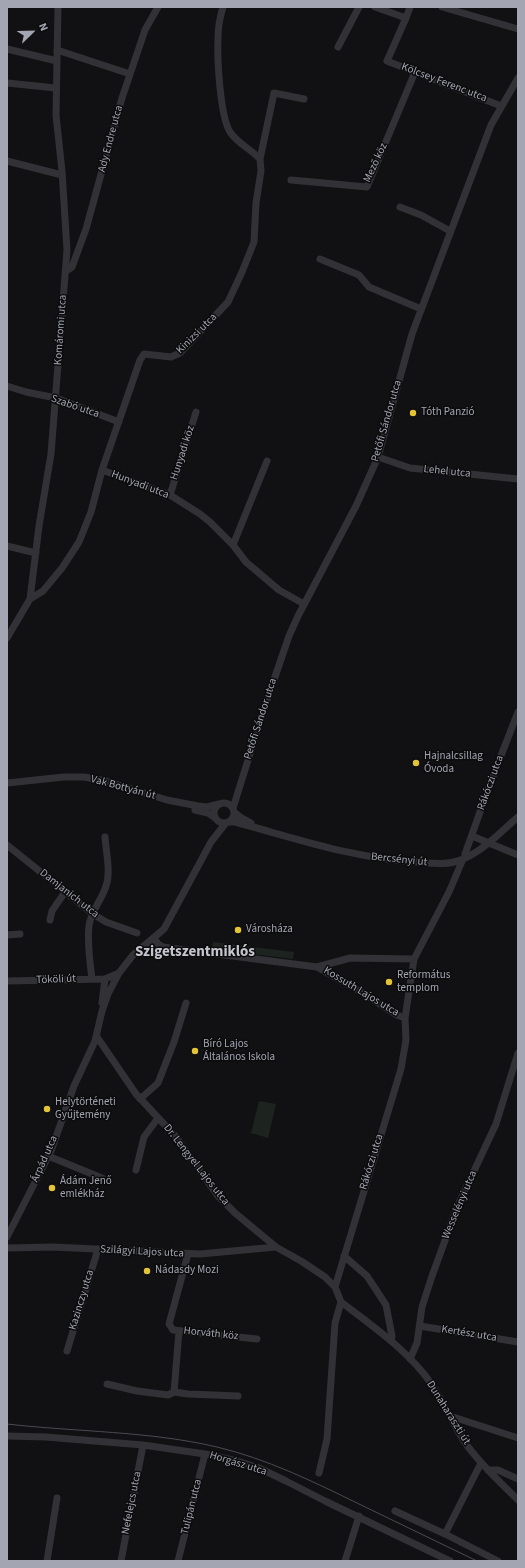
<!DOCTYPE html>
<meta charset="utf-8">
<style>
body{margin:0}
#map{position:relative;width:525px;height:1568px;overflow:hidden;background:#111012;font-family:"Source Sans 3",sans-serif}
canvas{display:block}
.frame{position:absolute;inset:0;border:8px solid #a3a5b2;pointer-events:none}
.north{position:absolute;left:12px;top:12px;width:40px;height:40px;-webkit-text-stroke:3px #0c0c0d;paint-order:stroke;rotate:67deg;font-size:11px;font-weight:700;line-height:16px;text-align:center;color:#a3a5b2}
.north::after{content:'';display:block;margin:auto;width:14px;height:18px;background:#a3a5b2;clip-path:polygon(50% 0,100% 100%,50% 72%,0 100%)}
</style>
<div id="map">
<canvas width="525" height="1568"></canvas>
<div class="frame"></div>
<div class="north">N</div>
</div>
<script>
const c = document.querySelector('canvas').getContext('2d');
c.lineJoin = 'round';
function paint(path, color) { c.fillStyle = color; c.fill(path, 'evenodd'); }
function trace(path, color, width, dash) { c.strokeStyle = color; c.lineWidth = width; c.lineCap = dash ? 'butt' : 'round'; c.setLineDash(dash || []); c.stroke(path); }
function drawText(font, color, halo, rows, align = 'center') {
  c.font = font + ' "Source Sans 3",sans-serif'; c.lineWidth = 3; c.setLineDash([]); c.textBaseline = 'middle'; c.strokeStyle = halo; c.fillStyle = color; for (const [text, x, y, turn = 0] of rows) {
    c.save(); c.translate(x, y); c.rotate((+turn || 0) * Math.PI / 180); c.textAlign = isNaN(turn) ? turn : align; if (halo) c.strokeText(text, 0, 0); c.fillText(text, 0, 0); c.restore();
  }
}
paint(new Path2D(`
 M213 942 294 952 293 959 212 949Z
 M259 1101 276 1104 268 1138 251 1133Z`), '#1d241f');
trace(new Path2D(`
 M375 7 406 18
 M410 7 406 18 387 61 501 106
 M442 7 518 29
 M338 47 359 7
 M7 49 57 61
 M57 50 130 74
 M7 83 56 88
 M260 159 274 93 304 99
 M7 161 62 175
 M291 180 367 187 415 72
 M400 207 421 215 450 231
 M320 259 359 275 369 287 421 309
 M66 271 72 267 86 229 122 98 145 30 158 7
 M7 386 26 392 56 398 119 422
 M378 457 410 468 518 479
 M102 470 170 495 200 514 210 522 233 545 246 562 279 590 304 604
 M170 495 196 412
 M233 545 267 461
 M7 546 36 553
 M30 599 39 526 51 454 67 250 62 171 56 115 58 7
 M7 638 30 599 43 591 62 568 79 542 91 512 102 470 140 360 144 354 171 357 180 353 228 302 242 272 254 242 256 203 261 171 260 159C251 149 238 144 230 132 220 116 217 58 218 38 218 27 220 17 223 7
 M7 783 64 777H84L106 781 167 800 198 806 207 807 219 804
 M214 813a10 10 0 1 1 20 0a10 10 0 1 1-20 0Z
 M233 808 265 706 289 636 298 616 356 506 378 457 412 334 491 125 518 78
 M195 810 208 813 215 818
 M234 812 240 817 251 823
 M230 822H235C295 838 355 859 418 862 429 863 443 865 454 862 479 856 499 833 518 817
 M472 836 518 855
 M7 845 93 914 106 922 137 933
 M465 854 490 784 518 712
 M50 920 52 911 65 892
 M7 935 20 934
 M154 938 158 944 163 947 317 967 350 958 414 959
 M317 967 361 992 397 1015 405 1018
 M92 979C90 962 87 943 89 926 90 912 102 900 106 886 111 872 106 852 105 837
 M7 981 105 979 119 973
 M102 1003 105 979
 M97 1037 136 1094 176 1137 218 1196 235 1213 276 1247 301 1261 325 1277 335 1287
 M140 1099 158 1083 174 1042 186 1003
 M48 1156 102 1178
 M136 1170 144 1137 158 1118
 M7 1237 51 1151 74 1086 95 1041 102 1011 108 994 119 973 133 955 164 929 211 842 225 824
 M7 1248 53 1247 200 1254 276 1247
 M188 1254 169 1324 173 1330 257 1339
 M344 1256 367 1276 386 1305 392 1336 391 1341
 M341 1302C370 1324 400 1345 424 1374 441 1395 451 1422 466 1444 481 1465 500 1482 518 1500
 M420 1326 518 1342
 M67 1351 98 1249
 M410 1359 417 1343 422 1307 432 1276 458 1205 496 1124 518 1053
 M107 1384 137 1391 168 1395 174 1392 188 1394 238 1396
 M174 1392 179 1331
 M450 1416 518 1438
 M7 1436 46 1437 143 1445 205 1454 237 1461 259 1468 286 1481 325 1501 450 1561
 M488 1470H498L518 1479
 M319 1473 327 1439 335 1323 341 1302 335 1287 401 1069 406 1040 405 1018 414 959 449 892 463 859
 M395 1511 445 1534 498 1561
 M445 1534 481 1463
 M47 1561 57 1498
 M121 1561 143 1445
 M178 1561 205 1454
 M345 1561 359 1516`), '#323236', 7);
trace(new Path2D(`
 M7 1424C77 1432 149 1431 217 1447 267 1459 312 1481 357 1503 397 1522 437 1542 477 1561`), '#4b4b51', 1);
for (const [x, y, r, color] of [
 [413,413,4,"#e3c437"],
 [416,763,4,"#e3c437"],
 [238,930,4,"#e3c437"],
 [389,982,4,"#e3c437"],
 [195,1051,4,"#e3c437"],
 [47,1109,4,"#e3c437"],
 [52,1188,4,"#e3c437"],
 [147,1271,4,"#e3c437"]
]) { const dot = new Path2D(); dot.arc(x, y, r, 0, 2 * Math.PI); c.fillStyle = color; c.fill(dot); trace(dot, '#0c0c0d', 1.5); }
drawText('11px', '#a3a5b2', '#0c0c0d', [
 ["Kölcsey Ferenc utca",444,83,21],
 ["Ady Endre utca",111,139,-75],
 ["Mező köz",376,163,-65],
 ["Komáromi utca",61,330,-86],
 ["Kinizsi utca",197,334,-45],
 ["Szabó utca",75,407,19],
 ["Petőfi Sándor utca",387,421,-74],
 ["Hunyadi köz",183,453,-72],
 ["Lehel utca",447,472,6],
 ["Hunyadi utca",140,485,21],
 ["Petőfi Sándor utca",261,719,-72],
 ["Rákóczi utca",491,783,-70],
 ["Vak Bottyán út",123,788,15],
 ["Bercsényi út",399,860,6],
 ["Damjanich utca",69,894,38],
 ["Tököli út",56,980,-2],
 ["Kossuth Lajos utca",361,992,31],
 ["Árpád utca",45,1159,-66],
 ["Rákóczi utca",372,1162,-73],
 ["Dr. Lengyel Lajos utca",196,1165,52],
 ["Wesselényi utca",460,1205,-67],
 ["Szilágyi Lajos utca",142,1252,3],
 ["Kazinczy utca",82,1300,-73],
 ["Horváth köz",211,1334,6],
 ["Kertész utca",469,1334,9],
 ["Dunaharaszti út",448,1413,58],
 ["Horgász utca",238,1464,17],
 ["Nefelejcs utca",132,1503,-79],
 ["Tulipán utca",192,1507,-76]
]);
drawText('11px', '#a3a5b2', '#0c0c0d', [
 ["Tóth Panzió",421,413],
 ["Hajnalcsillag",424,757],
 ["Óvoda",424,770],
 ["Városháza",246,930],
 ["Református",397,976],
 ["templom",397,989],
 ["Bíró Lajos",203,1045],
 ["Általános Iskola",203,1058],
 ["Helytörténeti",55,1103],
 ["Gyűjtemény",55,1116],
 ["Ádám Jenő",60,1182],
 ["emlékház",60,1195],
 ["Nádasdy Mozi",155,1271]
], 'left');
drawText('bold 15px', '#c3c4ce', '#0c0c0d', [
 ["Szigetszentmiklós",195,953]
]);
</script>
